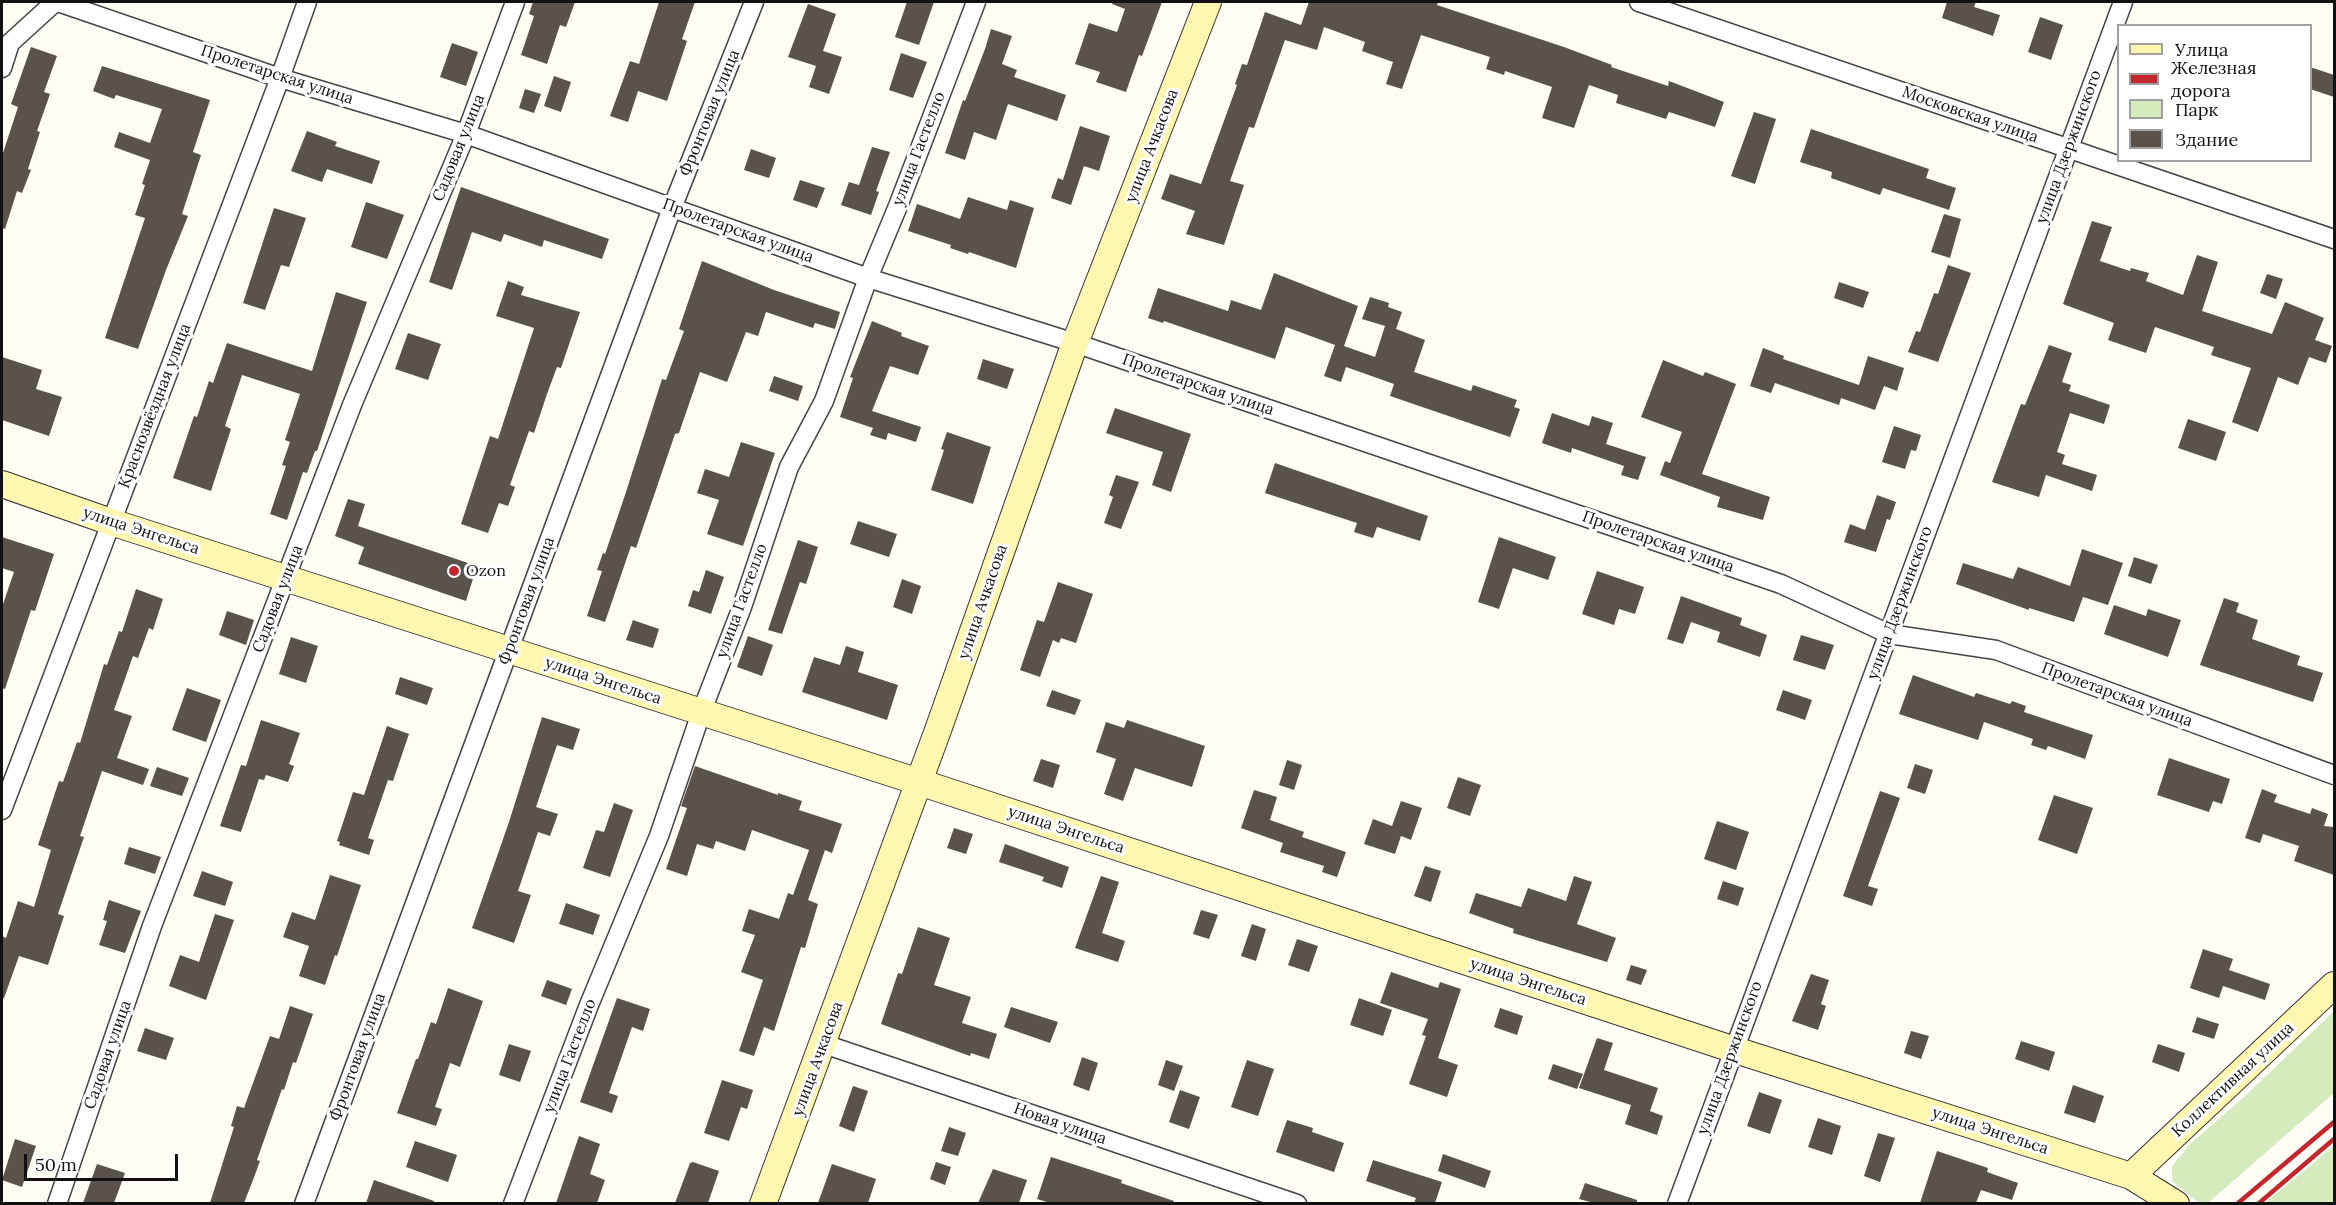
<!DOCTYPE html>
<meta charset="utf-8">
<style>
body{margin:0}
#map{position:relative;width:2336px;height:1205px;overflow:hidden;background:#fffdf5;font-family:Lora,serif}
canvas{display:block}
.frame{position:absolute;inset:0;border:3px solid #111;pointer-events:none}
.legend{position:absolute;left:2117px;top:24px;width:195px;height:138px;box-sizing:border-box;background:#fff;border:2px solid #a0a0a0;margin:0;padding:8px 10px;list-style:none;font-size:18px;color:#111}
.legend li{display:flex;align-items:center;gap:12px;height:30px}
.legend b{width:30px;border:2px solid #a0a0a0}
.scale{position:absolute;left:24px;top:1154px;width:154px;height:27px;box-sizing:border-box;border:3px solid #111;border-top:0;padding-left:8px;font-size:18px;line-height:21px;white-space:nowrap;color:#111;-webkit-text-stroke:4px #fff;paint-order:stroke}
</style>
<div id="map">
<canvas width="2336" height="1205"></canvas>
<div class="frame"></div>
<ul class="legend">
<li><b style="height:8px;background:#fff6b0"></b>Улица</li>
<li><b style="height:8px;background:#c4262e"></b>Железная дорога</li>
<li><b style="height:16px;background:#d5ebbd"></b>Парк</li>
<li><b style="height:16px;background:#5a524d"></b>Здание</li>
</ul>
<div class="scale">50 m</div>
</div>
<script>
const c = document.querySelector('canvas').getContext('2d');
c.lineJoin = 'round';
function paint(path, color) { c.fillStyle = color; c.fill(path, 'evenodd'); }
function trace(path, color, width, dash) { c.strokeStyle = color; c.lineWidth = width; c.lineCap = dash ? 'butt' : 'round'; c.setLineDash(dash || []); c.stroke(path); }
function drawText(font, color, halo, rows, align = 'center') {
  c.font = font + ' Lora,serif'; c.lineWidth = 6; c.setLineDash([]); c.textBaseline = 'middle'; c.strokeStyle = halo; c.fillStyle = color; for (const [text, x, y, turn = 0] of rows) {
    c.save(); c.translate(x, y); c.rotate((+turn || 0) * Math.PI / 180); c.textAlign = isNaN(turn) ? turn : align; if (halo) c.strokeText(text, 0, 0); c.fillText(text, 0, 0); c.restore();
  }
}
paint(new Path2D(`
 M2334 1011V1093L2208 1203H2199L2172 1181V1166L2190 1144 2243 1098Z
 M2334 1146V1203H2265Z`), '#d5ebbd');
paint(new Path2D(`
 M533 2H575L566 27 560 25 547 64 521 55 534 16 529 14Z
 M659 2H695L682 39 687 41 667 101 638 91 628 122 610 116 630 61 639 64Z
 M907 2H934L919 45 895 37Z
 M1113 2H1162L1142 56 1139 55 1126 92 1096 82 1100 72 1075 64 1089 23 1117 32 1125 9 1112 4Z
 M1309 2H1438L1437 5 1564 47 1612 65 1611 67 1668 86 1669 81 1724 102 1715 127 1669 112 1666 119 1616 103 1618 95 1589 85 1574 128 1542 118 1552 87 1505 71 1504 75 1486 69 1490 57 1421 35 1402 89 1386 84 1393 62 1362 51 1365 42 1324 27 1317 50 1285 40 1254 128 1249 127 1230 181 1244 185 1224 245 1186 234 1195 211 1161 199 1170 174 1201 184 1237 85 1235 84 1242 64 1247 65 1265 12 1301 25Z
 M1947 2H1976L1974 7 2000 15 1993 36 1942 18Z
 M808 4 836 14 823 51 842 57 829 94 809 87 816 66 788 57Z
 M2040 17 2063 25 2051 60 2028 52Z
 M991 29 1012 36 1002 64 1017 70 1014 77 1066 95 1057 121 1008 104 996 140 974 132 965 160 945 153 963 100 965 101 985 49Z
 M452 43 478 52 466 86 440 77Z
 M31 47 57 56 44 92 50 94 37 131 40 132 28 169 31 170 22 193 17 191 5 229 2 228V156L18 107 11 104Z
 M901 53 927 62 913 98 889 90Z
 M102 66 210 100 193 152 201 155 182 214 188 216 166 270 138 349 105 338 145 218 135 215 145 185 142 184 150 160 114 147 119 132 150 143 162 109 116 95 114 99 93 91Z
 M2310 67 2334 75V97L2310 89Z
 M554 76 571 82 561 112 544 106Z
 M525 89 541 94 534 113 519 108Z
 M1754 112 1776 119 1755 184 1731 176Z
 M1080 126 1110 136 1099 171 1084 166 1071 205 1051 198 1058 178 1063 180Z
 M1811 129 1929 169 1926 178 1956 188 1949 210 1883 188 1880 195 1831 178 1832 172 1800 162Z
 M307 131 337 142 335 146 380 161 372 184 327 169 322 182 291 171Z
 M872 147 890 152 876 191 879 192 871 215 841 205 849 182 859 185Z
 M751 149 776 158 769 178 744 170Z
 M800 180 825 188 817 208 793 200Z
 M461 187 609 239 602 259 544 240 542 247 504 234 501 242 472 232 452 290 429 282Z
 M968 197 1007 210 1010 200 1034 208 1016 268 969 252 968 254 950 248 951 245 908 231 917 204 960 219Z
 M366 202 404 215 387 259 351 247Z
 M274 208 306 218 289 267 281 265 265 310 243 303Z
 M1944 214 1961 219 1950 258 1931 252Z
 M2092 221 2112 227 2100 261 2130 271 2131 268 2149 273 2146 281 2183 295 2197 255 2218 262 2202 311 2272 334 2285 302 2324 318 2315 340 2332 346 2326 363 2309 357 2298 385 2278 377 2258 432 2232 422 2251 368 2211 355 2214 347 2155 327 2146 353 2108 340 2114 323 2063 304Z
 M702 261 774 290 840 312 835 329 815 323 813 328 766 312 758 336 746 332 727 382 700 372 679 433 675 434 636 548 631 546 605 622 587 616 602 571 597 570 603 553 605 554 625 495 662 379 666 380 684 331 679 329Z
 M1948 265 1971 273 1938 362 1908 352 1916 331 1920 332 1934 293 1938 294Z
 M1274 273 1358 306 1344 346 1375 357 1385 326 1362 319 1370 297 1389 303 1388 307 1402 312 1396 329 1425 340 1414 372 1471 391 1473 385 1517 400 1514 407 1520 409 1510 437 1390 396 1394 384 1346 367 1341 382 1324 376 1335 345 1286 327 1275 359 1164 321 1163 323 1148 318 1158 288 1228 311 1231 300 1261 310Z
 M2267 274 2283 279 2276 299 2260 293Z
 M508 281 524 287 521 295 580 312 561 368 557 367 547 394 534 433 529 431 510 485 515 487 508 506 499 503 488 533 461 524 490 436 498 439 534 328 496 316Z
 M1839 282 1869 292 1863 308 1834 298Z
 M336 292 367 302 317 451H315L307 473 303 472 287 520 270 514 286 466 282 465 290 442 285 440 300 394 242 375 225 426 231 429 211 491 173 478 194 416 197 417 209 381 213 383 227 343 312 371Z
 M872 321 902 333 901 336 929 346 918 375 890 366 872 411 921 427 916 442 888 433 886 440 870 435 873 428 840 417 853 378 850 377Z
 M408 333 441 344 428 380 395 369Z
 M2049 345 2072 353 2062 382 2071 385 2069 391 2110 405 2104 424 2070 413 2057 452 2065 455 2062 464 2097 475 2092 491 2046 475 2039 497 1992 482 2021 404 2025 405Z
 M1763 348 1784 356 1783 359 1859 385 1868 356 1904 368 1897 391 1884 386 1875 410 1841 398 1839 405 1775 383 1771 393 1750 386Z
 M2 357 42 370 36 389 62 397 49 436 2 420Z
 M983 359 1014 369 1007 389 977 379Z
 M1663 360 1703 376 1705 372 1736 384 1702 474 1770 497 1763 520 1717 507 1720 497 1660 475 1665 461 1670 463 1682 432 1641 417Z
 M774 376 803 386 798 401 769 391Z
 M1115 408 1191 434 1171 492 1152 485 1163 452 1106 433Z
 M1552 413 1589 426 1592 416 1613 423 1606 444 1646 457 1638 480 1621 475 1624 466 1572 448 1571 453 1542 443Z
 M2188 419 2226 432 2216 461 2178 448Z
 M1894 426 1921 435 1916 451 1911 450 1905 469 1882 462Z
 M947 432 991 447 973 504 931 490 944 450 941 449Z
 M741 442 775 453 743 546 707 534 719 500 697 493 705 469 729 477Z
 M1275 463 1428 516 1420 541 1377 527 1373 538 1354 532 1357 523 1265 493Z
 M1116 475 1139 482 1121 529 1104 523 1113 497 1109 495Z
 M1877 495 1896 502 1890 520 1887 519 1876 552 1844 542 1850 524 1865 530Z
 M348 499 365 504 358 526 477 566 466 601 358 564 364 547 335 536Z
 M858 521 897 534 889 557 850 544Z
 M2 537 54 554 35 611 31 610 5 689 2 688V607L14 572 2 568Z
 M1499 537 1556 557 1548 580 1513 568 1499 609 1478 602Z
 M798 540 818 547 806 584 800 582 782 634 768 630Z
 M2082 549 2123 563 2108 605 2083 597 2074 622 2029 608V610L1956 584 1963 563 2013 579 2018 567 2070 586Z
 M2134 557 2158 565 2151 584 2128 576Z
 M706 570 724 577 711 614 688 606 693 590 699 592Z
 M1597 571 1644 587 1635 614 1619 609 1614 625 1582 614Z
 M902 579 921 586 912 614 893 607Z
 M1058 582 1093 594 1076 643 1061 638 1059 643 1053 640 1040 677 1020 670 1037 620 1044 622Z
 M136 589 163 599 153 630 149 628 138 658 133 656 114 710 132 716 117 758 149 769 143 785 102 771 80 836 84 837 58 914 64 916 48 965 19 956 4 998H2V936L6 938 18 901 34 907 51 850 38 845 59 781 63 782 77 742 80 743 104 664 107 665 119 631 122 632Z
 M1681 596 1742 618 1740 625 1767 635 1760 657 1717 642 1720 632 1691 622 1683 644 1667 639Z
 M2224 598 2239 603 2236 612 2258 620 2252 639 2300 656 2297 665 2323 673 2313 702 2200 665Z
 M2114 605 2146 616 2148 609 2181 620 2168 657 2104 634Z
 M227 611 254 620 246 645 219 635Z
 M633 620 659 629 653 648 626 640Z
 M1801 635 1834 645 1825 670 1793 660Z
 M748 636 773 645 762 676 737 667Z
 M291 637 318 646 306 683 279 674Z
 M846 646 864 652 858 672 898 685 887 720 802 692 814 657 840 665Z
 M1913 675 1974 697 1976 693 2010 704 2012 701 2026 706 2024 712 2093 735 2085 759 2048 746 2046 750 2031 745 2033 739 1984 722 1978 740 1899 714Z
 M400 677 433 688 427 705 395 694Z
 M187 688 221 700 206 742 172 730Z
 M1052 690 1081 700 1075 715 1046 706Z
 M1783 690 1812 700 1805 720 1776 710Z
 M542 717 580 729 573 750 557 745 536 807 558 814 550 836 538 832 518 891 531 895 514 943 472 928 509 822Z
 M261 720 300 733 289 764 294 766 288 782 266 775 264 780 259 779 241 832 220 826 241 765 246 766Z
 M1127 720 1205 746 1192 787 1135 768 1123 801 1104 794 1116 759 1096 752 1106 722 1124 728Z
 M387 726 409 734 393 781 388 780 368 838 374 840 369 855 339 845 340 842 337 841 353 792 364 795Z
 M2169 758 2230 779 2222 804 2213 801 2209 812 2157 795Z
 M1041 759 1060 765 1053 788 1033 781Z
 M1287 760 1302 765 1294 790 1279 785Z
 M1915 764 1933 770 1925 794 1907 788Z
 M695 766 778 795V793L802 801 799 810 842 824 832 853 825 850 808 900 818 904 805 948 801 947 774 1031 764 1027 754 1056 739 1051 763 980 741 972 755 935 742 931 749 909 779 919 788 893 793 895 809 850 752 830 745 851 716 841 713 849 697 844 687 876 666 869 687 808 681 806Z
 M157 767 189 778 182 796 150 786Z
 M1458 777 1481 785 1470 816 1447 808Z
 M2262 789 2277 795 2274 802 2310 814 2312 808 2328 814 2324 826 2334 827V875L2294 861 2299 846 2263 834 2260 843 2245 838Z
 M1254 790 1277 797 1270 820 1304 832 1302 837 1346 852 1337 877 1322 872 1324 866 1280 852 1283 843 1241 828Z
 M1880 791 1900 798 1868 886 1878 889 1872 906 1843 896Z
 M2054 795 2093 808 2077 854 2038 840Z
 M1401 801 1422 808 1411 840 1401 836 1395 854 1364 844 1373 819 1392 826Z
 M614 803 633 810 610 877 583 868 596 830 604 832Z
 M1717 821 1749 832 1736 870 1704 859Z
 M954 828 973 834 966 854 947 848Z
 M1005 844 1069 867 1062 888 1042 881 1044 877 999 862Z
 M129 847 161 857 155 874 124 864Z
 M1425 866 1441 871 1431 902 1414 896Z
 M202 871 233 882 225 906 193 896Z
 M330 875 361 885 337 956 335 955 325 985 299 976 309 946 283 937 292 912 315 920Z
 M1101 876 1119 882 1102 933 1125 941 1118 962 1075 948Z
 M1574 876 1592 882 1577 924 1616 938 1607 962 1513 933 1514 929 1469 913 1476 893 1521 907 1528 888 1566 901Z
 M1723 881 1744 888 1738 906 1717 899Z
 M109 900 141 911 125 953 99 945 107 921 103 920Z
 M566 903 600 915 593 935 559 924Z
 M1201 910 1218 915 1209 939 1193 934Z
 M215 914 234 920 206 1000 169 986 180 955 199 962Z
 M1252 924 1266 929 1256 961 1241 956Z
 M918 927 950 938 934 985 971 997 962 1023 997 1034 989 1059 971 1053 970 1056 881 1024 898 973 902 974Z
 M1297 939 1318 946 1309 972 1288 965Z
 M2203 949 2233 959 2229 970 2270 984 2265 1000 2223 986 2219 998 2190 988Z
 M1631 965 1647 970 1641 985 1626 980Z
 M1391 972 1438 988 1440 982 1461 989 1438 1058 1458 1065 1447 1097 1409 1084 1426 1036 1422 1035 1428 1019 1380 1003Z
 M1811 974 1829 980 1821 1004 1826 1006 1818 1030 1792 1021Z
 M547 980 572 989 566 1005 541 996Z
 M448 988 483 1001 460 1067 450 1063 435 1107 442 1109 436 1126 397 1113 416 1059H418L431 1022 436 1024Z
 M617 998 650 1009 643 1031 632 1027 609 1093 618 1096 612 1113 580 1102Z
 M1359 998 1392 1010 1383 1036 1350 1025Z
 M290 1006 313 1014 296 1063 293 1062 284 1090 282 1089 257 1160 260 1161 253 1180 244 1203H210L234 1127 231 1126 237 1106 244 1108 270 1036 279 1039Z
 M1011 1007 1058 1022 1050 1043 1004 1027Z
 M1500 1008 1523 1016 1517 1035 1494 1027Z
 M2197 1017 2219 1024 2214 1039 2192 1032Z
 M145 1028 174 1038 166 1060 137 1051Z
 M1911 1031 1929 1036 1921 1059 1904 1053Z
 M1597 1038 1613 1043 1604 1070 1658 1088 1650 1111 1663 1116 1657 1135 1625 1124 1631 1105 1579 1088Z
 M2021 1041 2055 1052 2049 1071 2015 1059Z
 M509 1044 531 1051 520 1082 499 1075Z
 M2158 1044 2185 1053 2179 1072 2152 1062Z
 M1082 1057 1098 1063 1089 1091 1073 1085Z
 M1166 1060 1183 1066 1174 1091 1158 1085Z
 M1247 1060 1274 1069 1258 1116 1231 1107Z
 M1553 1064 1583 1074 1577 1089 1548 1079Z
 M722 1080 753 1090 747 1109 741 1107 729 1141 704 1133Z
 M2073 1085 2104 1096 2095 1123 2064 1113Z
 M853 1086 868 1091 854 1132 839 1126Z
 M1180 1090 1200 1097 1189 1129 1169 1122Z
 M1759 1092 1782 1100 1770 1134 1747 1126Z
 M1818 1118 1841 1126 1832 1155 1808 1147Z
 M1287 1120 1313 1128 1312 1132 1344 1143 1334 1172 1276 1152Z
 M949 1127 966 1133 958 1156 941 1151Z
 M1878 1133 1895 1138 1880 1182 1864 1176Z
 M579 1136 600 1144 590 1174 605 1180 597 1203H556Z
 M15 1139 36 1146 22 1187 2 1180Z
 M415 1141 457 1155 448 1182 406 1167Z
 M1937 1151 1988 1168 1987 1172 2018 1183 2012 1200 1981 1190 1976 1203H1920Z
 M1443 1154 1491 1171 1485 1188 1438 1171Z
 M1051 1157 1122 1180 1121 1183 1174 1201 1173 1203H1050L1037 1199Z
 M1373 1160 1442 1182 1435 1203H1414L1416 1198 1366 1181Z
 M693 1162 719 1171 708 1203H675L690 1163Z
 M936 1162 951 1167 945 1185 930 1179Z
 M97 1164 125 1173 114 1203H83Z
 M832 1164 876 1179 868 1203H818Z
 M993 1169 1027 1180 1019 1203H978Z
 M374 1180 434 1201V1203H366Z
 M1585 1183 1637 1200V1203H1594L1579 1199Z`), '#5a524d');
const street = new Path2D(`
 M58 2 280 78 466 134 868 278 1075 343 1781 584 1889 634 1996 650 2334 775
 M1639 2 2334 239
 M2 68 10 43 55 2
 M2 810 280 78 307 2
 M824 1044 1297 1204
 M57 1204 152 926 352 405 466 134 515 2
 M304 1204 672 208 754 2
 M513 1204 589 1005 659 836 701 713 742 607 789 467 824 401 868 278 898 206 976 2
 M1677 1204 2123 2`);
const secondary = new Path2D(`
 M2 484 111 522 919 782 1732 1049 2131 1176 2176 1204
 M2131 1176 2334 985
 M763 1204 938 730 1075 343 1208 2`);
trace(street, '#444', 21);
trace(secondary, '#333', 28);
trace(street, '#fff', 18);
trace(secondary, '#fff6b0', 26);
trace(new Path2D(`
 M2237 1204 2334 1122
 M2258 1204 2334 1139`), '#c4262e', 4.5);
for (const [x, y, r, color] of [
 [454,571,6,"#c4262e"]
]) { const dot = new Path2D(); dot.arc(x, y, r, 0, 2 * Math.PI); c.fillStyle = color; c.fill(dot); trace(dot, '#fff', 2); }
drawText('16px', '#111', '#fff', [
 ["Пролетарская улица",277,75,18],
 ["Фронтовая улица",710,113,-68],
 ["Московская улица",1970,115,19],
 ["улица Ачкасова",1152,146,-69],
 ["улица Дзержинского",2069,147,-70],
 ["Садовая улица",459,148,-68],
 ["улица Гастелло",919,149,-69],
 ["Пролетарская улица",738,231,20],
 ["Пролетарская улица",1198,385,19],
 ["Краснозвёздная улица",155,406,-69],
 ["улица Энгельса",141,531,18],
 ["Пролетарская улица",1658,542,19],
 ["Садовая улица",278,599,-69],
 ["Фронтовая улица",527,601,-70],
 ["улица Гастелло",742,601,-70],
 ["улица Ачкасова",983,602,-71],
 ["улица Дзержинского",1900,603,-70],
 ["улица Энгельса",603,681,18],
 ["Пролетарская улица",2117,695,20],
 ["улица Энгельса",1066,830,18],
 ["улица Энгельса",1528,982,18],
 ["Садовая улица",108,1055,-71],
 ["улица Гастелло",570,1056,-69],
 ["Фронтовая улица",358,1057,-70],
 ["улица Дзержинского",1730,1058,-70],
 ["улица Ачкасова",818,1059,-70],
 ["Коллективная улица",2233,1080,-43],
 ["Новая улица",1060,1124,19],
 ["улица Энгельса",1990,1131,18]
]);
drawText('16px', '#111', '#fff', [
 ["Ozon",466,571]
], 'left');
</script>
